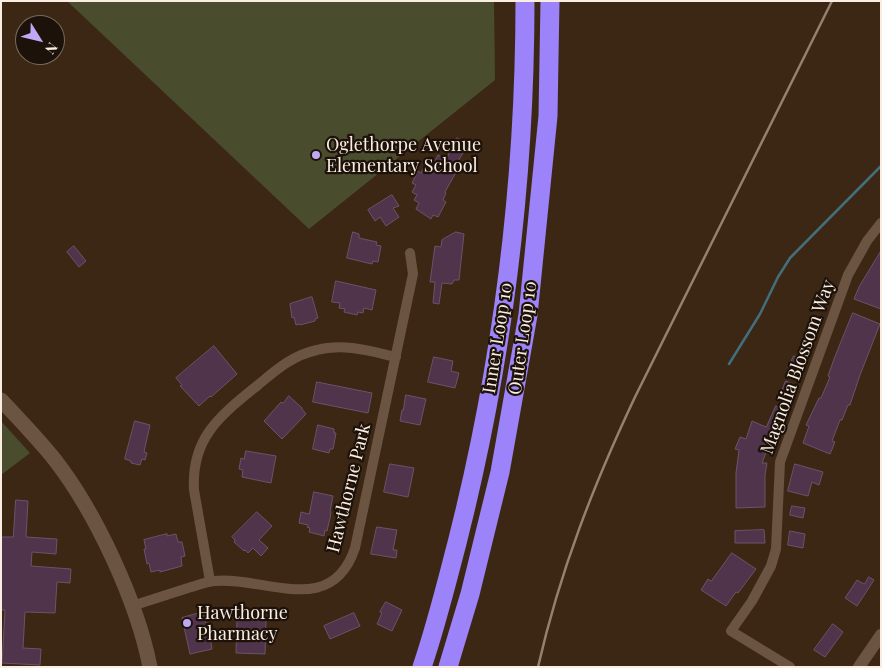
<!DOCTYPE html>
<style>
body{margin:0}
#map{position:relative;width:882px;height:668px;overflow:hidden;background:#3c2715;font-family:"Playfair Display",serif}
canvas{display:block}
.frame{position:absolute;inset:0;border:2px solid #fbede2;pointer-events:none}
.north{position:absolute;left:15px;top:15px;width:50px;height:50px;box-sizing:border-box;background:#1c120a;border:1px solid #756a60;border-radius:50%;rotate:126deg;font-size:14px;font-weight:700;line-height:20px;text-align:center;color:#fbede2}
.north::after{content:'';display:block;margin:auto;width:18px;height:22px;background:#bfa9f4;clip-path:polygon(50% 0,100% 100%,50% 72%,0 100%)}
</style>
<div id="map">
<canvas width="882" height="668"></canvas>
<div class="frame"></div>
<div class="north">N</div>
</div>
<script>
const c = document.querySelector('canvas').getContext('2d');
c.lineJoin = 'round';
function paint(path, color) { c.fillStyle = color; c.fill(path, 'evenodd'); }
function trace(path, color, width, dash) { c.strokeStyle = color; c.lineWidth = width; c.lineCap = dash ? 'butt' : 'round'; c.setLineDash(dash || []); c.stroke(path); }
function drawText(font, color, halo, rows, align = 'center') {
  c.font = font + ' "Playfair Display",serif'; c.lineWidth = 4.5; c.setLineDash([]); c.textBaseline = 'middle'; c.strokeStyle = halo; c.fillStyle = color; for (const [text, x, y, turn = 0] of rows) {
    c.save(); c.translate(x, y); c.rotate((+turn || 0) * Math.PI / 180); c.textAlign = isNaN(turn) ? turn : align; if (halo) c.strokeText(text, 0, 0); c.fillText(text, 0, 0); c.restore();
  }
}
paint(new Path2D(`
 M67 1H494L495 80 309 229Z
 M1 421 30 453 1 475Z`), '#4a4c2e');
trace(new Path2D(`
 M729 364 760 314 778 277 790 258 881 166`), '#436e7d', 2.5);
const building = new Path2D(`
 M457 138 468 144 456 165 459 167 445 192 446 193 443 200 446 202 438 217 433 215 431 219 416 209 419 203 414 200 417 195 412 192 416 185 412 183 418 171 421 173 428 159 434 163 438 155 446 159Z
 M392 195 399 206 393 208 399 217 386 226 380 217 375 221 368 210Z
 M353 232 359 234V238L377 242 376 245 381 246 378 262 373 261 372 264 347 258Z
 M456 232 464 234 459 280H454L452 284 442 283 439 304 433 303 435 282H430L435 246 441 247 442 240Z
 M74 246 86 261 79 267 67 252Z
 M881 251V309L854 299 859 287Z
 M336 281 376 290 372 310 364 308 363 313 358 312 357 315 344 312 345 309 339 308 340 303 332 302Z
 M312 297 318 318 315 319V321L300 325V324L296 325 294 317 292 318 290 304Z
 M853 313 880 324 860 375 850 405H848L842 420H840L832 441 835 442 830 454 803 443 809 426 806 425 819 398H821L830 377 828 376 834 359Z
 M214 346 237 374 211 397 210 396 199 406 180 386 182 385 176 378Z
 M794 356 803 360 797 372 788 368Z
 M434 357 453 361 451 371 459 373 455 388 428 382Z
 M786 381 795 385 790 397 781 393Z
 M317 382 372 393 368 413 313 402Z
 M406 395 426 399 420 425 400 421 402 410H403Z
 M289 396 302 408V409L306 414 282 439 264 421 281 402 283 403Z
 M776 406 785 410 775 430 780 432 775 444 770 442 762 463H767L765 475V507L736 508V473L739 450 735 449 740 437 746 439 752 421 766 427Z
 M135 421 150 425 144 452 147 453 145 460 142 459 140 465 131 463V461L125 459Z
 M318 425 334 429V433H336L333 449H330L329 453 313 449Z
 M246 451 276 456 271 483 242 477 243 470 239 469 241 458 244 459Z
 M390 464 414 468 408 497 384 492Z
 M795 464 823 472 819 485 812 482 808 496 788 491Z
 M314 492 333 496 330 511 331 512 330 518 327 531 325 530 324 536 309 532 310 528 307 527 308 525 299 523 301 512 309 514Z
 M16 500 28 501 26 537 57 539 56 554 32 552 31 566 71 569 70 583 57 582 55 613 25 612 23 648 41 649 40 665 2 663 5 610H1V537H13Z
 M792 506 805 508 803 518 790 515Z
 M257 512 272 526 259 540 268 548 261 556 253 548 248 553 245 550 244 551 234 542 235 540 232 537Z
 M377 527 397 530 393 550H397L396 558 371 554Z
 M764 530 765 543H735V531Z
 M790 531 805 534 803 548 788 545Z
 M167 534V536L176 534 178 542H182L185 556 181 557 182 566 160 572V570L151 572 149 563 147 564 144 549H146L144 540Z
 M732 553 756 569 738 593 736 592 726 606 701 590 708 579 711 581Z
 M869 577 874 580 857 606 845 598 857 580 864 584Z
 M386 602 402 610 392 631 377 624 382 613 380 612Z
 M247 610H256L255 616H263V620L266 619 265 654 236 653 237 619H240V616H247Z
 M203 612 206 623H208L212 649 190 654 182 618Z
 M354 613 360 626 330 639 324 626Z
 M833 624 843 632 825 657 814 650Z`);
paint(building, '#4f344b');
trace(building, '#6b5468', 1);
trace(new Path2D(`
 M210 581 194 490C191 437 221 415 258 385 276 370 293 355 317 350 343 343 370 351 396 357
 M132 606C151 600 169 594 188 588 196 586 205 582 214 581 266 576 331 619 355 548L413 274 410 253
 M790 667 731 631 752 601 771 566 776 549 780 462 848 275 867 241 881 223`), '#6b5441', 10);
trace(new Path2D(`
 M859 667 881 635`), '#6b5441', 12);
trace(new Path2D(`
 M1 400C20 420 38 439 55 460 96 513 137 601 150 667`), '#6b5441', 15);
trace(new Path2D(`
 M422 667C436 626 446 585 457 543 502 366 525 184 525 1
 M448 667 470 594 500 472 528 315 548 116 550 1`), '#9c83f9', 19);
trace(new Path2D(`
 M538 667C560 571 593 486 635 397L832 1`), '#938172', 2.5);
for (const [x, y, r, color] of [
 [316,155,5,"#bfa9f4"],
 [187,623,5,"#bfa9f4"]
]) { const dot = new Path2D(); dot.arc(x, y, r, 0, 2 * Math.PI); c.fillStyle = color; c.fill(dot); trace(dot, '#1c120a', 2); }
drawText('18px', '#fbede2', '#1c120a', [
 ["Oglethorpe Avenue",326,145],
 ["Elementary School",326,166],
 ["Hawthorne",197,613],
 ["Pharmacy",197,634]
], 'left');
drawText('18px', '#fbede2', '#1c120a', [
 ["Inner Loop 10",498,338,-81],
 ["Outer Loop 10",523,338,-82],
 ["Magnolia Blossom Way",798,367,-70],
 ["Hawthorne Park",349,488,-76]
]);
</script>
